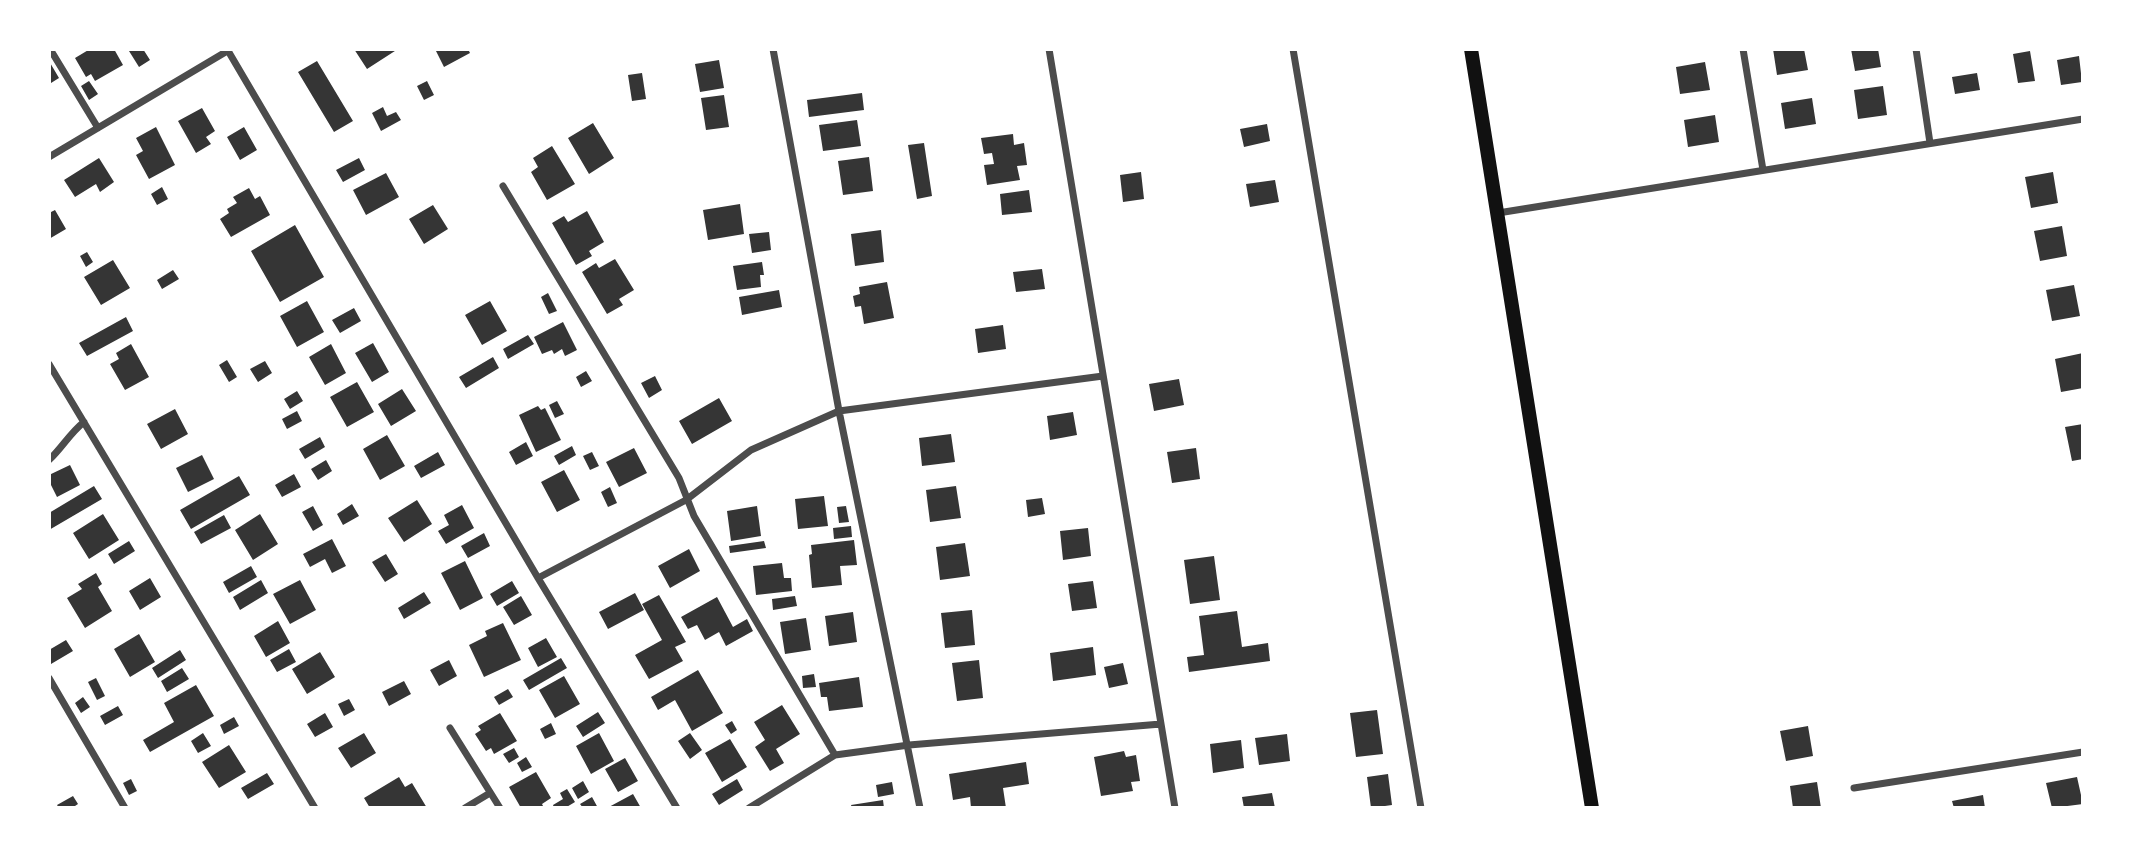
<!DOCTYPE html>
<style>
body{margin:0}
#map{position:relative;width:2132px;height:857px;overflow:hidden;background:#fff;font-family:Bitter,serif}
canvas{display:block}
.frame{position:absolute;inset:0;border:51px solid #fff;pointer-events:none}
</style>
<div id="map">
<canvas width="2132" height="857"></canvas>
<div class="frame"></div>
</div>
<script>
const c = document.querySelector('canvas').getContext('2d');
c.lineJoin = 'round';
function paint(path, color) { c.fillStyle = color; c.fill(path, 'evenodd'); }
function trace(path, color, width, dash) { c.strokeStyle = color; c.lineWidth = width; c.lineCap = dash ? 'butt' : 'round'; c.setLineDash(dash || []); c.stroke(path); }
paint(new Path2D(`
 M90 49H114L123 65 95 81 91 74 86 77 75 58Z
 M131 49H143L150 60 139 67 129 51Z
 M354 49H398L367 69Z
 M435 49H468L470 53 444 67Z
 M1773 49H1804L1808 70 1777 75Z
 M1851 49H1878L1881 67 1855 71Z
 M2030 51 2035 81 2018 83 2013 54Z
 M2079 56 2082 82 2061 85 2057 60Z
 M719 60 724 88 700 92 695 64Z
 M49 61 59 78 51 83 49 80Z
 M317 61 353 121 334 132 298 72Z
 M1705 62 1710 90 1680 94 1676 67Z
 M642 73 646 99 632 101 628 75Z
 M1977 73 1980 90 1955 94 1952 77Z
 M89 81 98 94 89 100 81 86Z
 M427 81 434 95 424 100 417 86Z
 M1883 86 1887 115 1858 119 1854 90Z
 M862 93 864 110 809 117 807 100Z
 M724 95 729 127 706 130 701 98Z
 M1812 98 1816 124 1785 129 1781 103Z
 M383 107 387 116 396 112 401 120 381 131 372 113Z
 M202 108 215 131 206 137 211 144 196 153 178 121Z
 M1715 115 1719 142 1688 147 1684 120Z
 M857 120 861 146 823 151 819 125Z
 M593 123 614 158 589 174 568 138Z
 M1267 124 1270 141 1244 147 1240 129Z
 M156 127 175 165 149 179 136 155 143 151 136 138Z
 M244 127 257 150 240 160 227 137Z
 M1013 134 1014 145 1024 143 1027 165 1017 166 1020 180 987 185 984 165 994 164 992 153 984 154 981 138Z
 M924 143 932 196 917 199 908 145Z
 M552 146 575 184 547 200 531 172 538 167 533 158Z
 M869 157 873 191 843 195 838 161Z
 M99 158 114 182 100 192 96 184 75 197 64 180Z
 M359 158 365 170 343 182 336 170Z
 M1141 172 1144 199 1123 202 1120 175Z
 M2053 172 2058 203 2031 208 2025 177Z
 M386 173 399 197 366 215 353 190Z
 M1275 180 1279 202 1250 207 1246 184Z
 M162 187 168 199 157 205 151 194Z
 M249 188 255 199 260 196 270 215 231 237 220 219 229 213 227 209 237 203 233 197Z
 M1029 190 1032 212 1002 215 1000 194Z
 M740 204 744 234 708 240 703 210Z
 M433 205 448 229 424 244 409 219Z
 M55 210 66 229 49 239V213Z
 M587 211 604 242 589 251 592 256 576 265 552 223 564 216 568 222Z
 M295 225 324 277 280 302 251 251Z
 M2062 226 2067 256 2040 261 2034 231Z
 M881 230 884 262 855 266 851 234Z
 M769 232 771 250 752 253 749 234Z
 M87 252 93 262 86 267 80 256Z
 M615 259 634 290 619 299 623 305 607 314 582 272 596 263 599 268Z
 M113 260 130 288 101 305 84 277Z
 M762 262 764 275H760L761 287 737 290 733 266Z
 M1042 269 1045 289 1016 292 1013 272Z
 M173 270 179 279 162 289 157 280Z
 M887 282 894 318 864 324 861 306 855 307 853 296 860 294 859 287Z
 M2074 285 2080 316 2052 321 2046 290Z
 M779 290 782 307 742 315 739 297Z
 M548 293 557 311 549 314 541 297Z
 M307 301 324 332 297 347 280 316Z
 M490 301 507 331 482 345 465 315Z
 M354 308 361 321 340 333 332 320Z
 M126 317 133 331 87 356 79 343Z
 M563 322 577 350 565 356 562 349 554 354 552 350 542 354 534 337Z
 M1003 325 1006 349 978 353 975 329Z
 M528 335 534 344 508 359 503 349Z
 M373 343 389 372 372 382 355 353Z
 M131 344 149 377 125 390 110 364 119 359 116 353Z
 M331 344 346 373 325 385 309 357Z
 M2083 353V388L2061 392 2055 359Z
 M493 357 499 368 466 388 459 377Z
 M227 360 237 377 229 382 219 365Z
 M265 361 272 373 258 382 250 369Z
 M586 371 592 381 581 387 576 377Z
 M655 376 662 390 649 398 641 383Z
 M1179 379 1184 405 1154 411 1149 384Z
 M357 382 374 412 347 427 330 397Z
 M402 389 416 411 391 426 378 404Z
 M297 391 303 401 290 409 284 399Z
 M719 398 732 421 692 444 679 421Z
 M557 401 564 414 555 418 549 405Z
 M538 406 541 410 545 408 561 440 536 452 519 415Z
 M175 409 188 434 161 449 147 424Z
 M297 411 302 421 287 429 282 419Z
 M1073 412 1077 435 1050 440 1047 416Z
 M2083 424V459L2072 461 2065 427Z
 M951 434 955 462 922 466 919 438Z
 M387 435 405 466 380 480 363 449Z
 M320 437 325 447 305 459 299 449Z
 M526 442 533 456 516 465 509 452Z
 M572 446 576 455 559 465 554 456Z
 M634 448 647 473 619 487 606 462Z
 M1196 448 1200 479 1172 483 1167 452Z
 M438 452 445 465 421 478 414 466Z
 M592 452 599 466 590 470 583 456Z
 M202 455 214 479 188 492 176 468Z
 M326 460 332 471 318 480 311 469Z
 M70 465 80 485 57 497 49 481V475Z
 M564 470 580 500 557 512 541 482Z
 M294 474 301 487 282 497 275 485Z
 M239 476 250 495 191 529 180 510Z
 M94 486 102 499 49 530V513Z
 M956 486 961 518 930 522 926 490Z
 M610 487 617 503 608 507 601 492Z
 M824 496 828 526 798 529 795 499Z
 M1042 498 1045 514 1028 517 1026 500Z
 M417 500 432 524 404 542 388 518Z
 M352 504 359 516 343 525 337 514Z
 M462 505 474 528 446 544 438 531 449 525 444 515Z
 M313 506 323 525 313 531 302 512Z
 M757 506 761 536 731 541 727 511Z
 M846 506 849 522 839 523 837 507Z
 M103 514 119 540 89 559 73 533Z
 M260 514 278 544 253 560 235 530Z
 M224 515 231 528 201 544 194 532Z
 M851 526 852 537 834 539 833 528Z
 M1088 528 1091 556 1063 560 1060 531Z
 M484 533 490 546 468 558 461 546Z
 M332 539 346 566 332 573 325 559 310 567 303 554Z
 M854 540 857 565 840 566 842 585 812 588 809 555 812 554 811 545Z
 M129 541 135 551 114 564 108 554Z
 M764 541 766 548 730 553 729 546Z
 M965 543 970 576 940 580 936 547Z
 M689 549 700 571 670 588 658 566Z
 M386 554 398 574 385 582 372 562Z
 M1214 556 1220 600 1190 604 1184 560Z
 M465 561 483 598 460 610 441 573Z
 M782 563 784 578H791L792 591 756 595 753 566Z
 M251 566 257 577 229 593 223 582Z
 M96 573 102 584 98 587 112 611 85 628 67 598 82 589 78 584Z
 M150 578 161 597 140 610 129 591Z
 M261 580 268 593 240 610 233 597Z
 M300 580 316 610 290 624 273 594Z
 M512 581 519 593 497 606 490 594Z
 M1093 581 1097 608 1072 611 1068 584Z
 M424 592 431 603 404 619 398 608Z
 M635 593 644 610 608 629 599 612Z
 M659 595 686 642 675 647 683 661 649 679 635 655 662 640 642 604Z
 M521 596 532 615 514 625 503 607Z
 M795 596 797 606 773 610 772 599Z
 M717 597 733 627 747 619 753 631 726 646 719 632 705 640 697 625 688 629 681 617Z
 M972 610 975 645 945 648 941 613Z
 M1237 611 1242 647 1268 643 1270 661 1189 672 1187 657 1204 655 1199 616Z
 M853 612 857 642 829 646 825 616Z
 M806 618 811 650 785 654 780 622Z
 M278 621 290 643 266 657 254 636Z
 M503 623 521 660 484 677 469 645 487 636 485 631Z
 M139 634 155 662 130 677 114 649Z
 M546 638 557 657 538 667 528 648Z
 M66 640 73 651 51 664 49 650Z
 M1093 647 1096 675 1053 681 1050 653Z
 M289 649 296 662 277 672 270 660Z
 M180 650 186 660 158 678 152 668Z
 M320 652 335 677 307 694 292 669Z
 M561 658 567 668 529 690 523 680Z
 M449 660 457 676 439 686 430 670Z
 M979 660 983 698 957 701 952 663Z
 M1123 663 1128 684 1109 688 1104 667Z
 M182 668 189 679 167 692 161 681Z
 M698 670 723 713 692 731 675 700 658 710 651 697Z
 M814 674 816 687 803 688 802 676Z
 M564 676 580 704 555 718 539 690Z
 M859 677 863 707 829 711 827 697H821L819 683Z
 M96 678 105 696 97 700 88 682Z
 M404 681 411 694 389 706 382 692Z
 M196 685 214 716 150 752 143 740 174 722 164 703Z
 M508 689 513 697 499 705 494 697Z
 M83 697 90 707 81 713 75 703Z
 M349 699 355 710 344 716 338 704Z
 M782 705 800 734 776 749 784 763 770 771 755 747 765 740 754 722Z
 M118 706 123 715 105 725 100 716Z
 M1377 710 1383 754 1356 757 1350 713Z
 M598 712 605 723 583 737 576 726Z
 M325 713 333 727 315 737 307 724Z
 M500 713 517 741 494 754 491 748 486 751 475 734 481 730 478 726Z
 M234 717 239 726 224 734 220 725Z
 M732 721 737 730 731 734 725 725Z
 M551 723 556 734 545 739 540 729Z
 M1808 726 1813 756 1786 761 1780 731Z
 M203 733 211 746 198 753 191 741Z
 M364 733 376 753 351 768 338 748Z
 M599 733 614 761 591 774 576 746Z
 M690 733 702 750 690 759 678 741Z
 M1287 734 1290 761 1259 765 1255 738Z
 M730 739 747 767 722 782 705 753Z
 M1241 740 1244 768 1213 773 1210 744Z
 M229 745 246 772 219 788 202 762Z
 M514 748 519 757 509 763 503 754Z
 M1124 751 1126 757 1136 755 1140 781 1131 782 1133 791 1101 796 1094 757Z
 M526 757 532 767 522 772 517 763Z
 M625 758 638 781 618 792 605 769Z
 M1026 762 1029 784 1003 788 1006 808H971L970 797 953 800 949 774Z
 M536 772 551 798 542 804 544 808H521L509 787Z
 M267 773 274 784 248 799 241 788Z
 M1388 774 1392 805 1371 808 1367 777Z
 M399 777 405 787 412 783 427 808H370L364 798Z
 M2077 777 2083 804 2052 808 2046 783Z
 M131 779 137 791 129 795 123 783Z
 M737 779 743 790 719 805 712 794Z
 M583 781 589 792 578 799 572 788Z
 M892 782 894 794 878 797 876 785Z
 M1817 782 1821 808H1793L1790 786Z
 M567 789 575 802 565 808H554L553 805 563 799 560 793Z
 M1272 793 1275 808H1244L1242 797Z
 M633 794 641 808H607Z
 M1983 795 1985 808H1954L1952 801Z
 M73 796 78 804 72 808H59L57 805Z
 M592 797 598 808H583L580 804Z
 M883 800 884 808H852L851 805Z`), '#353535');
trace(new Path2D(`
 M50 49 98 128
 M227 49 538 578 677 808
 M773 49 839 411 920 808
 M1049 49 1175 808
 M1293 49 1421 808
 M1743 49 1763 170
 M1916 49 1930 143
 M49 157 229 50
 M503 186 679 478 694 516 835 755
 M1498 213 2083 119
 M49 364 315 808
 M49 460C62 448 70 433 84 422
 M538 578 686 500 751 450 839 411 1103 376
 M49 678 125 808
 M450 728 500 808
 M1854 788 2083 752
 M465 808 490 793
 M749 808 835 755 909 745 1161 724`), '#4c4c4c', 7);
trace(new Path2D(`
 M1471 49 1592 808`), '#111', 14);
</script>
